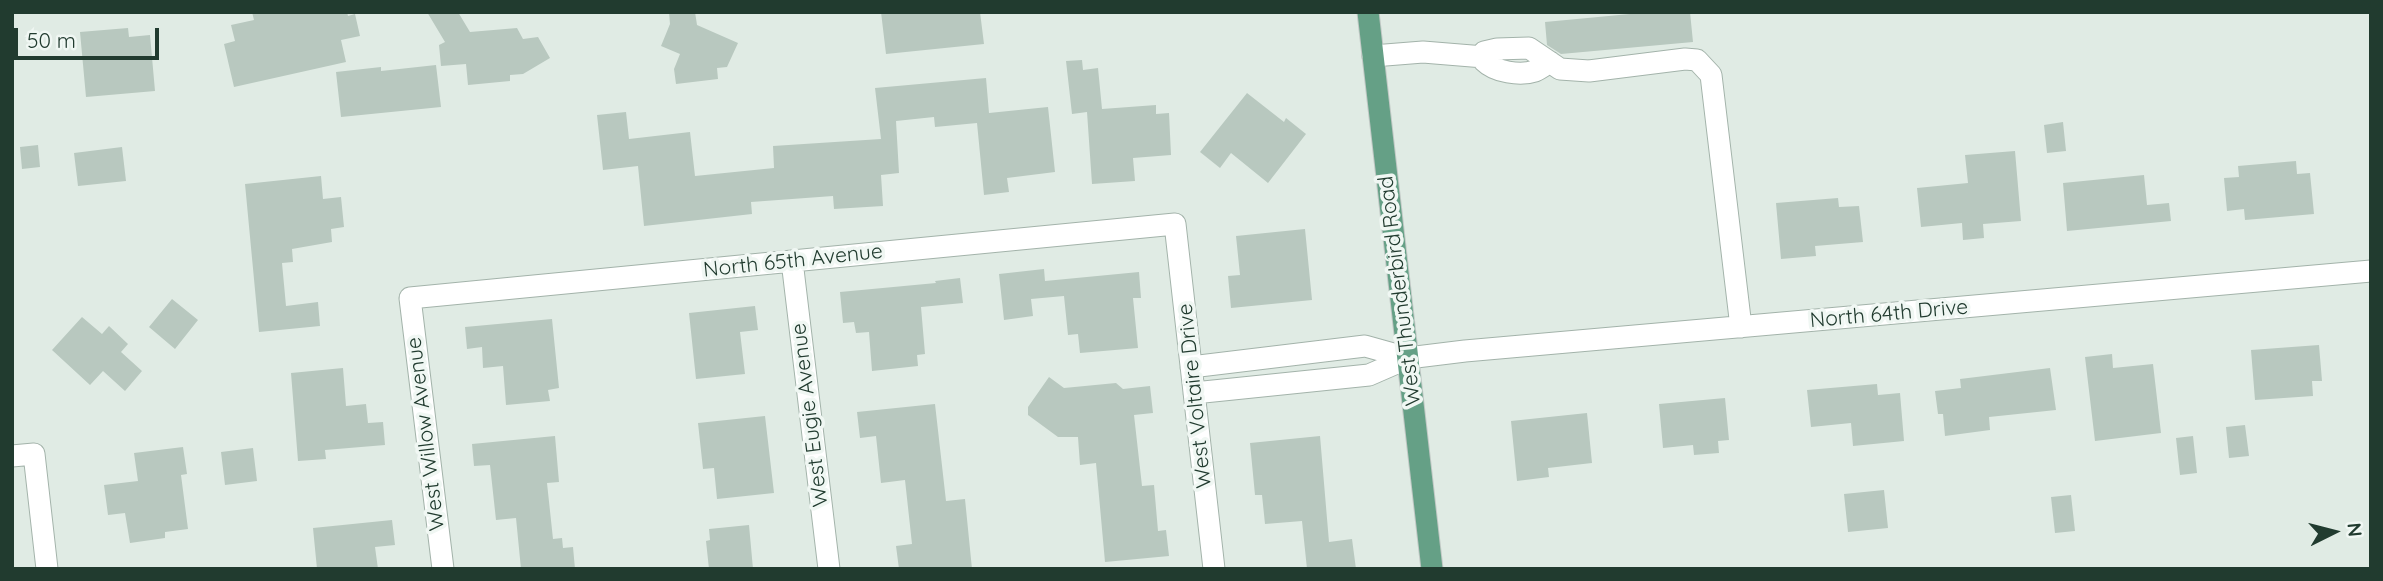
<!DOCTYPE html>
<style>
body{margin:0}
#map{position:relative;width:2383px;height:581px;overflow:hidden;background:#e0ebe4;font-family:Quicksand,sans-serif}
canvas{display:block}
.frame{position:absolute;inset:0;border:14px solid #213b2f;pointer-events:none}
.north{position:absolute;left:2299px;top:497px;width:70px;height:70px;-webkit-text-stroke:5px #f0f7f3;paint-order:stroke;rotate:84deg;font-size:19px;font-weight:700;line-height:28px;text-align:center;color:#213b2f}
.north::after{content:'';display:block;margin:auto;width:24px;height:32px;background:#213b2f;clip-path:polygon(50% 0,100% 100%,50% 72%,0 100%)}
.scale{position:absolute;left:14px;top:28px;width:145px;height:32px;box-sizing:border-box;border:4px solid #213b2f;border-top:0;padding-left:9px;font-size:21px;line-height:24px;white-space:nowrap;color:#213b2f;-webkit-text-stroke:5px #f0f7f3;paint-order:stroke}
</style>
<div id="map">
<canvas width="2383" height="581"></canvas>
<div class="frame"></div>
<div class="north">N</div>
<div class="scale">50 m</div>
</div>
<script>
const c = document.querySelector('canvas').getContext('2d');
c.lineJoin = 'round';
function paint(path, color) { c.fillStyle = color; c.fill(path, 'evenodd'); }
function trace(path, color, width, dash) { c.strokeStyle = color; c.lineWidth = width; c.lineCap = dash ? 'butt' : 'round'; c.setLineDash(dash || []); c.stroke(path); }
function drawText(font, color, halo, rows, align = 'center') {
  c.font = font + ' Quicksand,sans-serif'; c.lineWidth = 7; c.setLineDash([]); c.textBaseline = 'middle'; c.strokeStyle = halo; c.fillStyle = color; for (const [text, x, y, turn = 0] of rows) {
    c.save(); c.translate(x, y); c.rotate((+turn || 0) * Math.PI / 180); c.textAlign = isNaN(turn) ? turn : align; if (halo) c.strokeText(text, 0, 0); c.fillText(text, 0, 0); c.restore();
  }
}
paint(new Path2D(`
 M252 12H347L348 16 355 14 360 36 341 40 346 62 234 87 224 44 235 41 231 25 254 20Z
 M427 12H458L470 32 517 28 523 39 538 37 550 58 523 74 510 75V81L468 85 466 64 441 66 439 45 445 42Z
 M669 12H695L697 25 738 43 727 67 717 68 718 79 676 84 674 69 680 54 661 46 670 24Z
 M881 12H980L984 44 886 54Z
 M1651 12H1690L1693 42 1561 54 1547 45 1545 22Z
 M128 28 129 37 150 35 155 91 86 97 80 32Z
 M1082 60 1083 70 1098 68 1102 109 1156 105V114L1169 113 1171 155 1133 158 1135 181 1092 184 1087 112 1072 114 1066 61Z
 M436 65 441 107 341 117 336 72 381 67V71Z
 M986 78 989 113 1048 107 1055 172 1007 178 1009 192 984 195 977 123 935 127 934 117 896 121 899 173 881 175 883 206 834 209 833 196 751 202 752 214 644 226 638 166 603 170 597 115 626 112 629 139 690 132 695 176 774 168 773 146 881 139 875 88Z
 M1247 93 1284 122 1286 118 1306 134 1268 183 1231 153 1220 168 1200 152Z
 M2063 122 2066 151 2047 153 2044 125Z
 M38 145 40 167 22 169 20 147Z
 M122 147 126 181 78 186 74 153Z
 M2015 151 2021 221 1983 224 1984 238 1963 240 1962 223 1921 227 1917 188 1968 183 1965 155Z
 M2296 161 2297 174 2310 173 2314 214 2245 220 2244 209 2227 211 2224 178 2239 177 2238 166Z
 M2144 175 2147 205 2169 203 2171 221 2067 231 2063 183Z
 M321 176 323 199 341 197 344 227 331 229 332 242 292 249 293 262 282 263 286 306 318 302 320 326 259 332 245 184Z
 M1838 198 1839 207 1859 206 1863 242 1815 246 1816 256 1781 259 1776 203Z
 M1305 229 1312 300 1231 308 1228 276 1240 275 1236 236Z
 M1044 269 1045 281 1139 272 1141 298H1133L1138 348 1080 353 1078 334 1068 335 1064 296 1031 299 1033 316 1004 320 999 274Z
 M960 278 963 303 921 307 925 354 917 355 918 366 872 371 869 332 856 333 854 322 843 323 840 292 936 283 935 281Z
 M172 299 198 320 175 349 149 327Z
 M755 306 758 330 740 332 745 374 696 379 689 313Z
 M82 317 102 334 109 326 128 344 121 352 142 371 125 391 103 371 90 385 52 350Z
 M552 319 559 388 548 390 550 401 506 405 503 366 483 368 482 347 467 349 465 327Z
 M2319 345 2322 381H2312L2313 396 2255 400 2251 350Z
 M2112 354 2113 368 2153 364 2161 433 2095 441 2085 357Z
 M343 368 346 406 366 404 368 423 383 422 385 445 325 450 326 459 298 461 291 373Z
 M2050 368 2056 410 1989 417 1990 430 1945 436 1943 414H1938L1935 391 1961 388 1960 379Z
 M1049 377 1064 388 1116 383 1123 389 1150 386 1153 413 1134 415 1142 486 1154 485 1158 531 1166 530 1169 556 1105 562 1096 463 1080 465 1078 437H1058L1028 415V407Z
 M1877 384 1878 395 1900 393 1904 441 1853 446 1851 423 1811 427 1807 390Z
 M1725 398 1729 440 1718 441 1719 453 1694 455 1693 445 1663 448 1659 404Z
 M935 404 946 501 965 499 972 569H899L896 546 912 544 905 480 881 483 876 436 860 438 857 412Z
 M1587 413 1592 463 1548 468 1549 477 1517 481 1511 421Z
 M765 416 774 493 717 499 714 468 703 469 698 423Z
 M2245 425 2249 456 2229 458 2226 427Z
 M555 436 559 482 547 483 553 539 562 538 563 548 573 547 575 569H521L516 518 496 520 490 465 474 466 472 444Z
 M1320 436 1329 542 1352 539 1356 569H1307L1302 521 1265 524 1262 495H1255L1250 443Z
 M2193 436 2197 473 2180 475 2176 438Z
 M183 447 187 474 181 475 188 529 165 532V538L130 543 125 513 108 515 104 485 138 481 134 453Z
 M253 448 257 481 225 485 221 452Z
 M1884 490 1888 528 1848 532 1844 494Z
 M2071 495 2075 531 2055 533 2051 497Z
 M392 520 395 545 375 547 378 569H317L313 528Z
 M749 525 753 569H709L706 541 710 540 709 529Z`), '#b8c8bf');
const minor = new Path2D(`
 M1373 56 1423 52 1484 57
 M1550 62C1545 65 1540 69 1535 71 1520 76 1495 72 1484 61V52L1497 49 1529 48 1560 69 1589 71 1685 59 1697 60 1711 75 1741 327
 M792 261 829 569
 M1191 367 1365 346 1408 358
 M1194 393 1369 375 1408 358 1465 351 2371 271
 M12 456 34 454 47 569
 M443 569 410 298 1175 224 1214 569`);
const major = new Path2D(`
 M1368 12 1432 569`);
trace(minor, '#a3b3aa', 23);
trace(major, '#c1c8c5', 23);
trace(minor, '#fff', 21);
trace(major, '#65a086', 21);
drawText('21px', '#213b2f', '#f0f7f3', [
 ["North 65th Avenue",793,261,-6],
 ["West Thunderbird Road",1400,291,-97],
 ["North 64th Drive",1889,314,-5],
 ["West Voltaire Drive",1195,396,-96],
 ["West Eugie Avenue",810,415,-97],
 ["West Willow Avenue",426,434,-97]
]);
</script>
